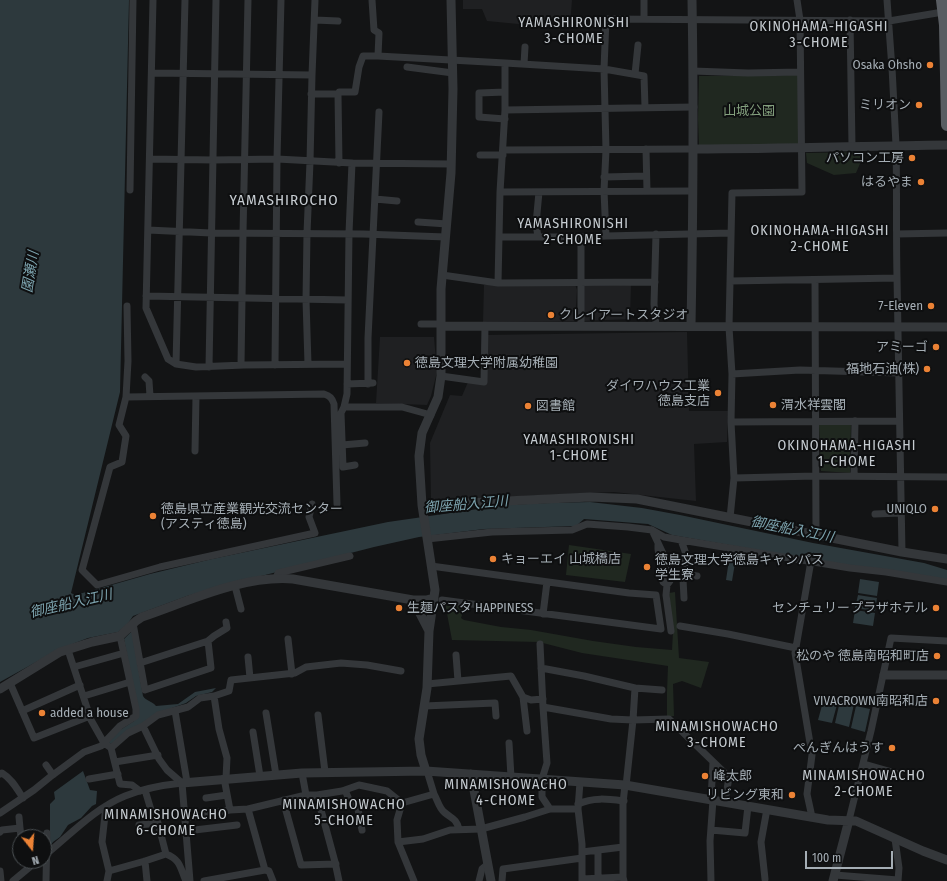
<!DOCTYPE html>
<meta charset="utf-8">
<style>
body{margin:0}
#map{position:relative;width:947px;height:881px;overflow:hidden;background:#131415;font-family:"Fira Sans Condensed",sans-serif}
canvas{display:block}
.north{position:absolute;left:12px;top:829px;width:40px;height:40px;box-sizing:border-box;background:#0e0f10;border:1px solid #4a4f52;border-radius:50%;rotate:163deg;font-size:11px;font-weight:700;line-height:16px;text-align:center;color:#a5aeb5}
.north::after{content:'';display:block;margin:auto;width:14px;height:18px;background:#eb8235;clip-path:polygon(50% 0,100% 100%,50% 72%,0 100%)}
.scale{position:absolute;left:805px;top:851px;width:88px;height:18px;box-sizing:border-box;border:2px solid #a5aeb5;border-top:0;padding-left:5px;font-size:12px;line-height:14px;white-space:nowrap;color:#a5aeb5;-webkit-text-stroke:3px #0e0f10;paint-order:stroke}
</style>
<div id="map">
<canvas width="947" height="881"></canvas>
<div class="north">N</div>
<div class="scale">100 m</div>
</div>
<script>
const c = document.querySelector('canvas').getContext('2d');
c.lineJoin = 'round';
function paint(path, color) { c.fillStyle = color; c.fill(path, 'evenodd'); }
function trace(path, color, width, dash) { c.strokeStyle = color; c.lineWidth = width; c.lineCap = dash ? 'butt' : 'round'; c.setLineDash(dash || []); c.stroke(path); }
function drawText(font, color, halo, rows, align = 'center') {
  c.font = font + ' "Fira Sans Condensed","Noto Sans JP",sans-serif'; c.lineWidth = 4; c.setLineDash([]); c.textBaseline = 'middle'; c.strokeStyle = halo; c.fillStyle = color; for (const [text, x, y, turn = 0] of rows) {
    c.save(); c.translate(x, y); c.rotate((+turn || 0) * Math.PI / 180); c.textAlign = isNaN(turn) ? turn : align; if (halo) c.strokeText(text, 0, 0); c.fillText(text, 0, 0); c.restore();
  }
}
paint(new Path2D(`
 M463 0H572L570 26 555 24 539 26 487 21 482 9H463Z
 M575 284 577 290 575 321 483 322 484 285Z
 M631 285 630 319 583 321V286Z
 M687 332 689 411H728L727 442 694 444 696 501 614 492 431 500 430 443 450 395 462 396 468 382 487 384 486 335Z
 M380 337H434L437 372 431 396 427 405 376 403Z`), '#1f2022');
paint(new Path2D(`
 M798 75 800 146H699L698 119 699 76Z
 M865 152 856 173 834 175 807 163 806 153Z
 M851 424 850 473 821 471 819 425Z
 M569 545 631 554 625 582 566 575Z
 M675 592 679 658 709 662 701 688 682 681 673 684 674 716 667 717V692L668 666 582 653 539 642 452 640 445 603 465 606 461 618 464 620 501 627 531 630 593 641 636 647 672 650 673 632 669 593Z`), '#202820');
paint(new Path2D(`
 M0 0H129L120 392 71 593 75 595 94 590 150 574 212 559 388 522 506 505 550 503 590 502 642 508 680 515 813 543 924 563 947 570V580L809 559 672 535 648 524 584 519 576 526 484 529 419 537 374 547 234 583 187 596 133 616 127 625 118 632 88 638 75 643 38 661 0 682Z
 M732 557H736L732 581 726 580 729 560H731Z
 M860 579 879 582 877 596 858 593Z
 M858 595 877 598 875 611 855 608Z
 M855 610 875 613 873 626 853 623Z
 M132 631 143 696C146 701 152 701 156 706L178 704 195 692 216 688 212 692 196 696 186 703 172 708 111 744 108 742 117 732 134 721 129 665 124 639Z
 M824 698 838 701 832 723 818 720Z
 M840 701 854 704 849 727 835 723Z
 M856 706 870 709 865 732 851 728Z
 M83 771 90 790 97 791 96 804 92 806 81 818 68 825 60 837 53 842 49 848 48 846 50 830V804L55 799 54 792Z`), '#2d393d');
trace(new Path2D(`
 M153 0 146 308 168 359 176 364 196 367 244 365 347 364
 M644 0V19
 M887 0C891 48 894 96 896 145 897 189 896 233 897 277 899 369 900 460 902 552
 M315 20 338 21
 M850 20 852 146
 M378 56 505 63V110L500 192 498 283 442 275
 M505 63 604 69 644 76 645 107
 M524 64 525 47
 M407 67 453 73
 M693 71 748 73 800 72
 M152 73 312 75 315 0
 M635 74 638 45
 M311 94H338L339 163
 M338 94 339 92H355L359 67 363 56H378L379 33 374 30 372 0
 M505 110 694 107
 M505 119 479 117V93L505 92
 M646 149 647 191
 M503 150 694 149
 M480 155H503
 M150 159 213 160 277 159 352 163
 M604 177 646 176
 M130 190 133 0
 M500 192 692 191
 M375 199 397 201
 M418 222 447 224
 M148 230 211 233 363 234 446 237
 M656 234 654 304 656 326
 M897 234 947 233
 M606 236 731 233
 M500 237H581
 M538 237 536 224 539 192
 M815 280 816 534
 M730 281 897 278
 M498 283 655 282
 M146 296 348 300
 M127 306 128 361 126 397 119 425 126 436 122 462 110 467 82 570 97 585 160 567 315 533 309 517 312 504
 M421 324H441
 M581 326V237L606 236 604 191 606 150 604 69 606 19 889 21 943 12
 M176 364 185 0
 M308 364 306 300 307 233 310 162 312 75
 M241 365 243 233 248 0
 M275 365 277 159 281 0
 M209 367 216 0
 M732 374 800 370 899 373
 M441 376 484 382 485 326
 M145 377 149 381 150 396
 M347 384 373 383
 M368 384V338L379 112
 M126 397 324 394C330 396 332 398 334 404L337 504
 M344 407 341 413 343 467 355 465
 M431 415 402 407H344L347 394 349 233 352 163 451 164
 M731 422 899 421
 M342 445 365 443
 M195 451 196 396
 M854 476 855 421
 M734 478 815 476 947 477
 M875 514 901 513
 M730 518 734 478 731 422 732 374 729 327 732 193 802 192 800 20 797 0
 M652 530 664 537 681 540 686 554 683 579 684 598
 M427 539 492 532 572 530 587 524 628 527 652 530 667 562 670 581 667 585 666 595 671 631
 M681 540 850 568 886 572 947 582
 M658 545V549L663 582 667 585
 M811 561 795 653 812 755 807 794 812 817
 M431 566 629 593 656 595 661 629 442 600
 M683 574 697 576
 M276 578 278 573 350 556
 M235 586 241 609
 M543 614 547 582
 M133 623 145 690 211 668 208 641 214 636 227 628 226 622
 M680 626 728 634 796 648
 M288 639 292 674
 M540 644 543 707
 M68 650 91 720 104 743 111 748 120 784 132 785 140 791
 M456 655 458 681
 M248 657 250 678
 M140 663 208 641
 M74 667 124 653
 M541 668 584 676 635 688
 M10 683 34 738 90 716
 M427 684 511 676 523 697 527 731
 M662 690 635 688 633 720 669 719 729 777 725 802
 M84 696 130 682
 M214 696 219 729 227 758 226 778
 M523 697 531 700 543 699
 M424 706 495 703 496 716
 M22 711 80 685
 M175 711 187 782
 M266 713 276 775
 M318 715 325 772
 M143 726 159 759 167 770 182 783 190 881
 M253 732 260 776
 M509 743 511 777
 M111 748 128 733 143 726 158 715 188 707 200 698 214 696 229 691 231 680 295 673 306 667 341 663 367 665 401 671
 M115 762 158 755
 M864 764 899 774
 M46 765 53 775
 M302 773 306 795H317L335 862 339 881
 M0 774 2 773C12 779 17 789 23 798
 M224 778 230 810
 M89 779 118 774
 M580 782 578 809 582 844V881
 M145 790 151 810 158 823 166 854C181 860 180 868 186 881
 M345 790 350 802 357 804 362 830
 M434 794C437 799 439 808 444 812 452 819 456 818 459 829
 M317 795 342 791 359 785 387 791 402 803
 M206 798 227 795
 M711 799 713 762
 M283 800 301 865 336 864
 M578 804C593 797 608 799 624 801
 M106 806 102 842 109 871 145 861 166 854
 M248 809 306 795
 M550 809 542 797V779L547 763 543 707 611 719 633 720 626 786
 M0 813 34 790 50 777 84 752 101 746 120 726 136 716V709L120 636
 M19 817 20 828
 M185 818 230 810 248 809 265 870 269 871 273 881
 M849 820 871 731 891 638 947 641
 M139 825 158 823
 M711 830 745 833 748 806
 M186 831 237 825
 M0 832 2 830 20 828 21 837
 M895 839 899 868 898 881
 M398 842 423 839 450 830 481 829 525 817 550 809H578
 M598 850V878
 M582 852 623 847
 M44 856C70 835 95 808 125 796 142 789 163 785 182 783
 M145 861 147 881
 M0 871 1 881
 M835 875 898 880
 M623 877V803L625 785
 M582 879 623 877 624 881
 M765 879 761 842 767 809
 M13 881 37 861
 M46 881 47 833
 M107 881 109 871
 M204 881 265 870
 M414 881 398 842 397 820 402 803 434 794 427 771
 M479 881 482 869 488 864
 M502 881 503 869 582 858
 M711 881 710 841 713 800`), '#34373a', 7);
trace(new Path2D(`
 M694 149C779 149 863 146 947 145
 M441 326 947 327
 M691 326C693 217 694 109 692 0
 M422 505 590 497 637 499 902 552 947 559
 M413 600 429 631
 M884 675H947
 M0 689 60 652 92 642 120 636 136 621 142 617C189 601 243 575 293 579L413 600H426L434 598
 M426 771 421 755 419 739 427 688 429 631 435 590 422 505 419 456 422 433 438 397 441 376V289L451 173 453 89 451 0
 M471 774 491 881
 M182 783 302 773 426 771 625 785 828 820 856 821 923 851 947 860
 M833 881 849 820`), '#34373a', 9);
trace(new Path2D(`
 M942 0 945 25 947 125`), '#595d62', 12);
for (const [x, y, r, color] of [
 [930,65,4,"#eb8235"],
 [919,105,4,"#eb8235"],
 [912,158,4,"#eb8235"],
 [921,182,4,"#eb8235"],
 [931,306,4,"#eb8235"],
 [551,315,4,"#eb8235"],
 [936,347,4,"#eb8235"],
 [407,363,4,"#eb8235"],
 [927,369,4,"#eb8235"],
 [718,393,4,"#eb8235"],
 [773,405,4,"#eb8235"],
 [528,406,4,"#eb8235"],
 [935,509,4,"#eb8235"],
 [153,516,4,"#eb8235"],
 [493,559,4,"#eb8235"],
 [647,567,4,"#eb8235"],
 [399,608,4,"#eb8235"],
 [936,608,4,"#eb8235"],
 [937,656,4,"#eb8235"],
 [936,701,4,"#eb8235"],
 [42,713,4,"#eb8235"],
 [892,748,4,"#eb8235"],
 [705,776,4,"#eb8235"],
 [792,795,4,"#eb8235"]
]) { const dot = new Path2D(); dot.arc(x, y, r, 0, 2 * Math.PI); c.fillStyle = color; c.fill(dot); trace(dot, '#0e0f10', 1.5); }
drawText('13px', '#a5aeb5', '#0e0f10', [
 ["Osaka Ohsho",922,65],
 ["ミリオン",911,105],
 ["パソコン工房",904,158],
 ["はるやま",913,182],
 ["7-Eleven",923,306],
 ["クレイアートスタジオ",559,315,"left"],
 ["アミーゴ",928,347],
 ["徳島文理大学附属幼稚園",415,363,"left"],
 ["福地石油(株)",919,369],
 ["ダイワハウス工業",710,386],
 ["徳島支店",710,401],
 ["渭水祥雲閣",781,405,"left"],
 ["図書館",536,406,"left"],
 ["徳島県立産業観光交流センター",161,509,"left"],
 ["(アスティ徳島)",161,524,"left"],
 ["UNIQLO",927,509],
 ["キョーエイ 山城橋店",501,559,"left"],
 ["徳島文理大学徳島キャンパス",655,560,"left"],
 ["学生寮",655,575,"left"],
 ["生麺パスタ HAPPINESS",407,608,"left"],
 ["センチュリープラザホテル",928,608],
 ["松のや 徳島南昭和町店",929,656],
 ["VIVACROWN南昭和店",928,701],
 ["added a house",50,713,"left"],
 ["ぺんぎんはうす",884,748],
 ["峰太郎",713,776,"left"],
 ["リビング東和",784,795]
], 'right');
drawText('13px', '#839f7d', '#0e0f10', [
 ["山城公園",749,111]
]);
c.letterSpacing = '1px';
drawText('14px', '#c6ccd1', '#0e0f10', [
 ["YAMASHIRONISHI",574,23],
 ["3-CHOME",574,39],
 ["OKINOHAMA-HIGASHI",819,27],
 ["3-CHOME",819,43],
 ["YAMASHIRONISHI",573,224],
 ["2-CHOME",573,240],
 ["OKINOHAMA-HIGASHI",820,231],
 ["2-CHOME",820,247],
 ["YAMASHIRONISHI",579,440],
 ["1-CHOME",579,456],
 ["OKINOHAMA-HIGASHI",847,446],
 ["1-CHOME",847,462],
 ["MINAMISHOWACHO",717,727],
 ["3-CHOME",717,743],
 ["MINAMISHOWACHO",864,776],
 ["2-CHOME",864,792],
 ["MINAMISHOWACHO",506,785],
 ["4-CHOME",506,801],
 ["MINAMISHOWACHO",344,805],
 ["5-CHOME",344,821],
 ["MINAMISHOWACHO",166,815],
 ["6-CHOME",166,831]
]);
c.letterSpacing = '0px';
drawText('italic 14px', '#7da4af', '#0e0f10', [
 ["園瀬川",31,272,-81],
 ["御座船入江川",466,505,-5],
 ["御座船入江川",792,530,11],
 ["御座船入江川",71,604,-13]
]);
c.letterSpacing = '1px';
drawText('15px', '#c6ccd1', '#0e0f10', [
 ["YAMASHIROCHO",284,201]
]);
c.letterSpacing = '0px';
</script>
